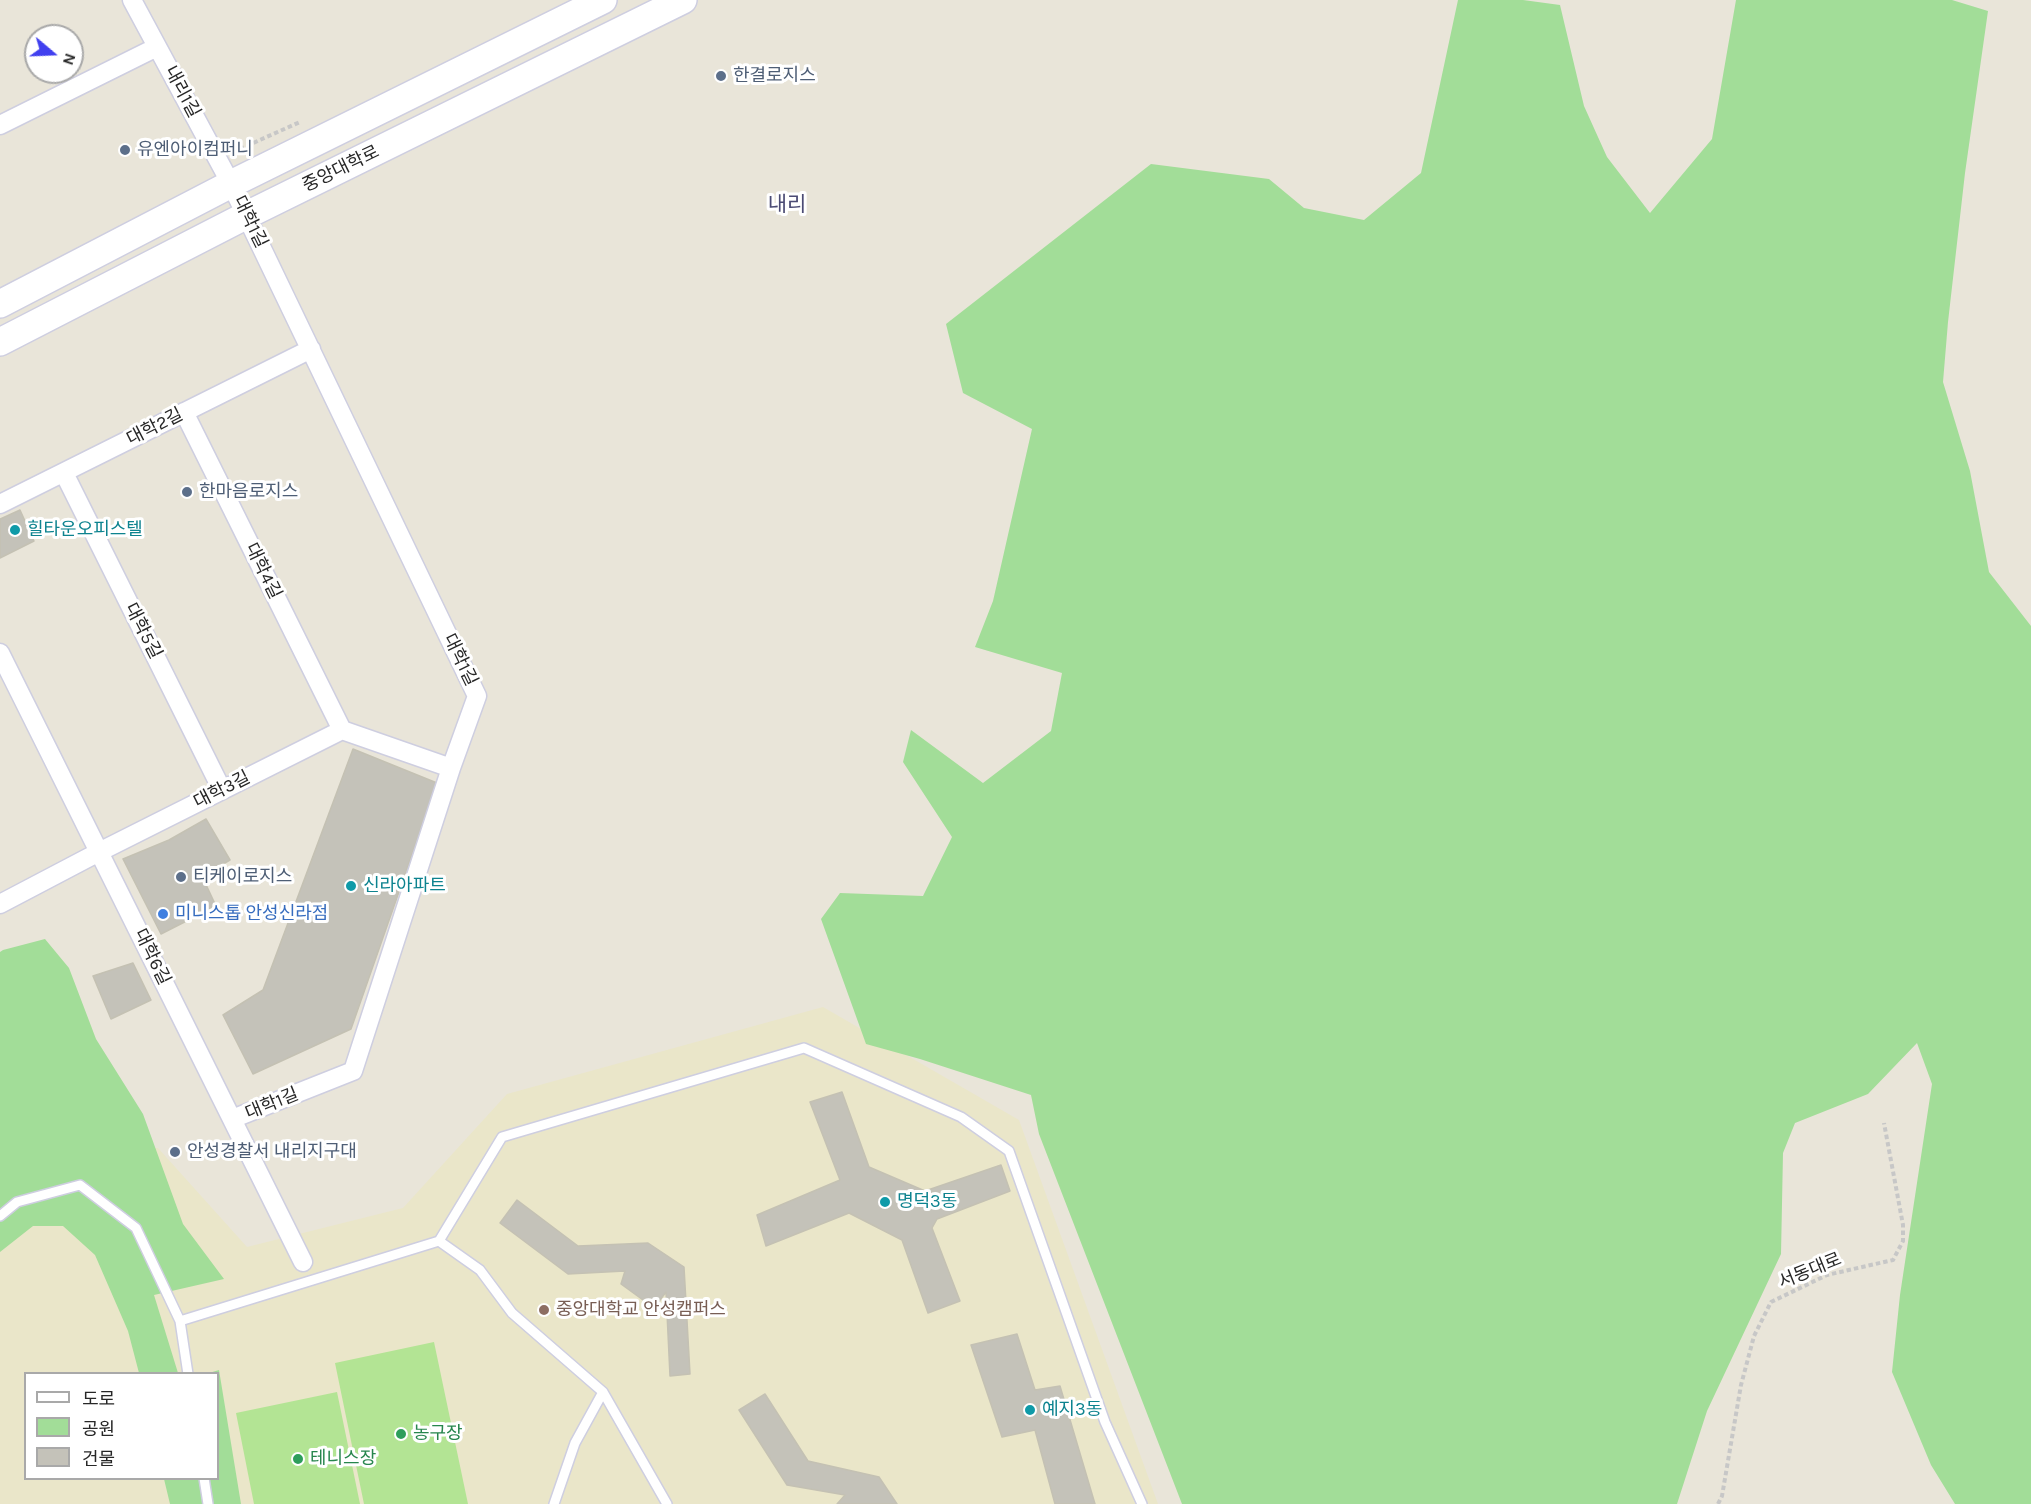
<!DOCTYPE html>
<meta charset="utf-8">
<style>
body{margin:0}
#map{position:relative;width:2031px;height:1504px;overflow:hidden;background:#e9e5d9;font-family:Karla,"Noto Sans KR",sans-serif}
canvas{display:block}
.legend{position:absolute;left:24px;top:1372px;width:195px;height:108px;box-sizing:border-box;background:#fff;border:2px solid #a9a9a9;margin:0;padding:8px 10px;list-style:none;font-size:18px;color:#272727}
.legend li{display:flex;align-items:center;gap:12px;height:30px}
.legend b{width:30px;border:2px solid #a9a9a9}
.north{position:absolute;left:24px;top:24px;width:60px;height:60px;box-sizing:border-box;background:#fff;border:2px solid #a9a9a9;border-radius:50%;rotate:109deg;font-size:16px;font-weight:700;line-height:24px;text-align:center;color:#272727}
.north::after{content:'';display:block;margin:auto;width:21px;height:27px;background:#4140ef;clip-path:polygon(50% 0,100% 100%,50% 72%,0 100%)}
</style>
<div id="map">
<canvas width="2031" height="1504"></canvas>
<ul class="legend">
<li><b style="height:8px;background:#fff"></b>도로</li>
<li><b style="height:16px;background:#a2dd98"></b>공원</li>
<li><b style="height:16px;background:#c4c2b9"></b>건물</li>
</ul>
<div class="north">N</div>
</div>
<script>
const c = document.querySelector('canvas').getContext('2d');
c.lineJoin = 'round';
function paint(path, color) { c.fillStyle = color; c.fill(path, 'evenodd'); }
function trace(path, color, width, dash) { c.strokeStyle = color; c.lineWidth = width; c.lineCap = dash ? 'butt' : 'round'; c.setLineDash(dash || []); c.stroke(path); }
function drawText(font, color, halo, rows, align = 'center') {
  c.font = font + ' Karla,"Noto Sans KR",sans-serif'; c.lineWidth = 6; c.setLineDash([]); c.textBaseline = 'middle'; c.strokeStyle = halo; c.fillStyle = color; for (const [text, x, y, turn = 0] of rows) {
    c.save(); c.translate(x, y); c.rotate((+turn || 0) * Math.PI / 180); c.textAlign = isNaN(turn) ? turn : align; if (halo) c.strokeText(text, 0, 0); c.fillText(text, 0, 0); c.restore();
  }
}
paint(new Path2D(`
 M823 1007 1019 1120 1158 1504H0V1191L63 1146 158 1148 247 1247 403 1208 507 1094ZM26 1374H218V1478H26Z`), '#eae6c9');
paint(new Path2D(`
 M1458 0H1523L1560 5 1584 106 1607 157 1650 213 1712 139 1736 0H1952L1988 11 1965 173 1948 322 1943 382 1970 471 1989 572 2031 626V1504H1955L1931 1465 1892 1372 1900 1295 1932 1084 1917 1043 1868 1094 1795 1123 1783 1153 1781 1254 1707 1411 1677 1504H1182L1039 1134 1031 1095 920 1059 866 1044 821 919 840 893 923 896 952 837 903 762 911 730 983 783 1051 731 1062 673 975 647 993 601 1032 429 963 393 946 324 1151 164 1269 179 1304 208 1364 220 1421 173Z
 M45 939 69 968 96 1039 143 1114 183 1224 224 1279 154 1295 178 1373H139L128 1331 95 1255 63 1226H33L0 1252V952L3 950Z
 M219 1370 241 1504H170L164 1479 218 1478V1374L209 1373Z`), '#a2dd98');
paint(new Path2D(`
 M434 1342 468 1504H364L335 1363Z
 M337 1392 360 1504H254L236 1413Z`), '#b3e494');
const building = new Path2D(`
 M20 510 34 541 0 558V519Z
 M353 749 437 783 351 1029 253 1074 223 1015 263 990Z
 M206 819 230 860 202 876 216 906 161 934 123 859 169 840Z
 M133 963 151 1000 111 1019 93 976Z
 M842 1092 869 1167 925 1191 1001 1165 1010 1191 937 1219 932 1228 960 1301 928 1313 902 1240 849 1213 766 1246 757 1215 840 1180 810 1102Z
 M517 1200 578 1246 648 1243 684 1267 690 1374 670 1376 666 1292 654 1308 621 1284 625 1271 568 1274 500 1223Z
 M1017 1334 1035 1390 1060 1386 1095 1504H1055L1035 1430 1002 1437 971 1345Z
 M765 1394 808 1461 879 1477 897 1504H837L845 1495 787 1485 739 1410Z`);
paint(building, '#c4c2b9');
trace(building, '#c4c1b3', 1.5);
const lane = new Path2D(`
 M0 1216 17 1202 80 1185 136 1228 180 1321
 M439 1241 480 1270 512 1313 603 1392 667 1504
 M188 1374 180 1321 439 1241 502 1137 804 1048 961 1117 1009 1151 1105 1422 1142 1504
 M204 1478 208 1504
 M554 1504 575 1443 603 1392`);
const street = new Path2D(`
 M132 0 231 184 477 696 451 768 353 1071 232 1119
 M0 125 157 47
 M184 412 342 730
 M64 473 222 790
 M0 504 311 349
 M0 653 303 1262
 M0 904 99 852 342 730 451 768`);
const secondary = new Path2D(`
 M0 304 231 184 603 0
 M0 342 247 215 683 0`);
trace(lane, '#cecee0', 12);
trace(street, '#cecee0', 21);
trace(secondary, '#cecee0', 30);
trace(new Path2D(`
 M233 152 300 122
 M1718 1504 1722 1496 1741 1385 1754 1336 1771 1302 1827 1275 1893 1260 1903 1241V1225L1884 1123`), '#c7c7c7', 4, [4.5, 3]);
trace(lane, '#fff', 9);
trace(street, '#fff', 18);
trace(secondary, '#fff', 27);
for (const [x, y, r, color] of [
 [721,76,6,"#5c6f8a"],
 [125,150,6,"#5c6f8a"],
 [187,492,6,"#5c6f8a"],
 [15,530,6,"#0f9aa8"],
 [181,877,6,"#5c6f8a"],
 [351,886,6,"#0f9aa8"],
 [163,914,6,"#3f7fe0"],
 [175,1152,6,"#5c6f8a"],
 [885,1202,6,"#0f9aa8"],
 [544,1310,6,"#8d6e63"],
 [1030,1410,6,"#0f9aa8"],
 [401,1434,6,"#2e9e5b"],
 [298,1459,6,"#2e9e5b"]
]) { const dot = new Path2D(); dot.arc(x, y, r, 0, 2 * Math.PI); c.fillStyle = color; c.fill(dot); trace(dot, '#fff', 2); }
drawText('18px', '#4e5e75', '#fff', [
 ["한결로지스",733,76],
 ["유엔아이컴퍼니",137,150],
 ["한마음로지스",199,492],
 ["티케이로지스",193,877],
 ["안성경찰서 내리지구대",187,1152]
], 'left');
drawText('18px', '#272727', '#fff', [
 ["내리1길",182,92,62],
 ["중앙대학로",341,169,-26],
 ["대학1길",250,222,64],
 ["대학2길",155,427,-27],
 ["대학4길",263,571,64],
 ["대학5길",143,631,63],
 ["대학1길",460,660,64],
 ["대학3길",222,790,-27],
 ["대학6길",152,957,64],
 ["대학1길",272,1104,-22],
 ["서동대로",1810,1271,-22]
]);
drawText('18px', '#0d838f', '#fff', [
 ["힐타운오피스텔",27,530],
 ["신라아파트",363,886],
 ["명덕3동",897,1202],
 ["예지3동",1042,1410]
], 'left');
drawText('18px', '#366cbe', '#fff', [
 ["미니스톱 안성신라점",175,914]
], 'left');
drawText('18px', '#785e54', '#fff', [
 ["중앙대학교 안성캠퍼스",556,1310]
], 'left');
drawText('18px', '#27864d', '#fff', [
 ["농구장",413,1434],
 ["테니스장",310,1459]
], 'left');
drawText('21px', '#4b4b74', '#fff', [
 ["내리",787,205]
]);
</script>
